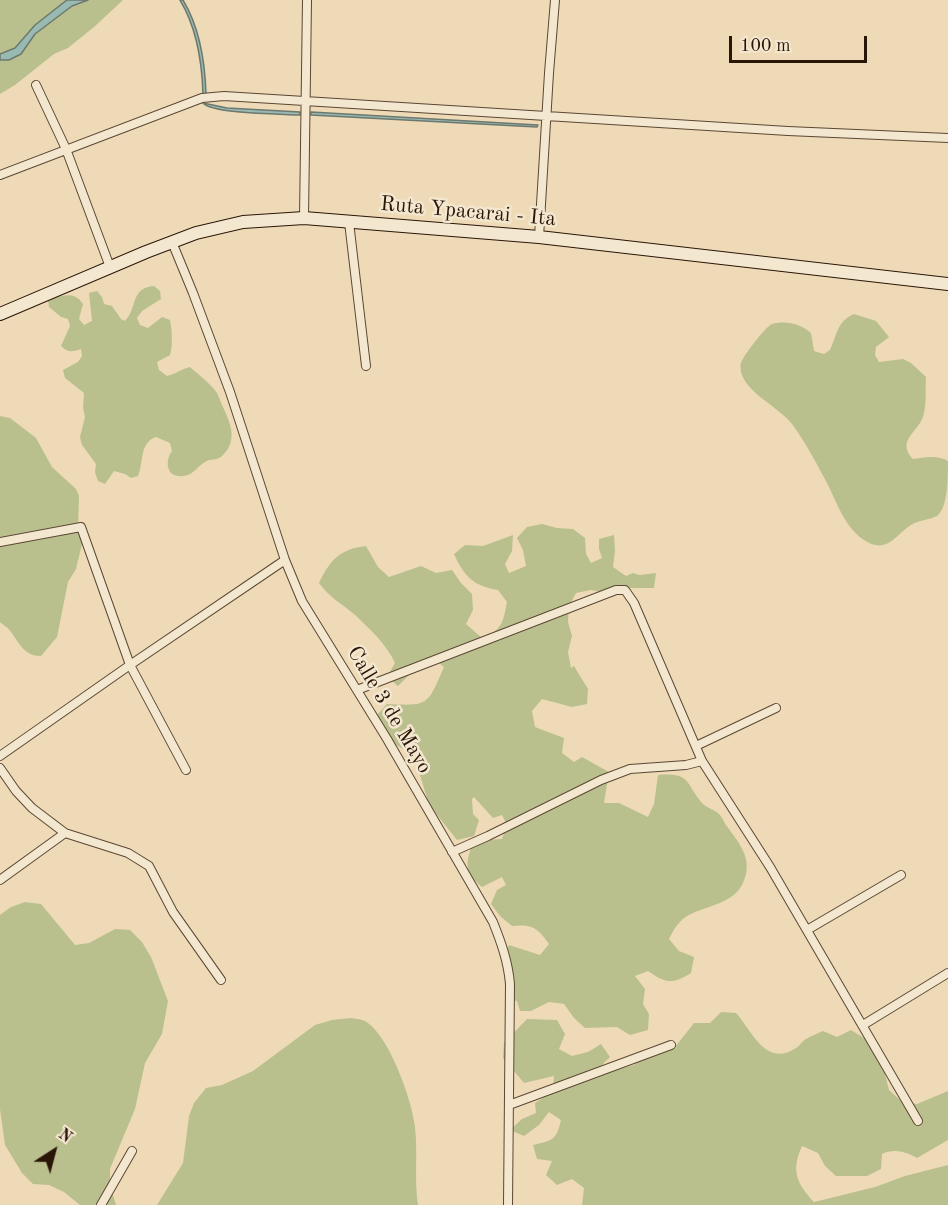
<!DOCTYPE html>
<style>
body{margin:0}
#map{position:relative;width:948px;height:1205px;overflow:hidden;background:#eedab7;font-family:"Old Standard TT",serif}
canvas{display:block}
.north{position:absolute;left:24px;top:1121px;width:60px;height:60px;-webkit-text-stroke:4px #f4e7d0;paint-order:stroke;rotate:36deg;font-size:16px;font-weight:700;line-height:24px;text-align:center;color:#2a1607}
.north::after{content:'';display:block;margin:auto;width:21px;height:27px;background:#2a1607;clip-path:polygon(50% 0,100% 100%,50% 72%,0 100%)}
.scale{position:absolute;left:729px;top:36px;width:138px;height:27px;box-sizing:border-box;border:3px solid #2a1607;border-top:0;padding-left:8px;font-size:18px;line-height:21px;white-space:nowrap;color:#2a1607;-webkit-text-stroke:4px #f4e7d0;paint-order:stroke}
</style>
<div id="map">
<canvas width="948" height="1205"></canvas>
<div class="north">N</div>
<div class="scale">100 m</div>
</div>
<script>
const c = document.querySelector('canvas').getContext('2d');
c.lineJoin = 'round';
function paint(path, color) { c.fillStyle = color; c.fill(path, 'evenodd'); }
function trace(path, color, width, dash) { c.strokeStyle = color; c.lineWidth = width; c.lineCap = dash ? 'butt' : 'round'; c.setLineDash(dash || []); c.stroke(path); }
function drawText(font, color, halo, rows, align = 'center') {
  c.font = font + ' "Old Standard TT",serif'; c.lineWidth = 5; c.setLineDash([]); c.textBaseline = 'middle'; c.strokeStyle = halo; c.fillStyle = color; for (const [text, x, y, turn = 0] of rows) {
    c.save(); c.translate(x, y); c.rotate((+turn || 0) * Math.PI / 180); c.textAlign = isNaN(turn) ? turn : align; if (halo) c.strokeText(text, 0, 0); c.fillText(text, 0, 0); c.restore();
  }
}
paint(new Path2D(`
 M0 0H123L94 27 68 48 54 54 15 85 0 94Z
 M154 286 160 291 161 299 142 311 137 318 140 325 148 328 162 317 170 320C172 329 173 347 170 355L157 362 159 370 167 376C176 374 181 369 190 367 197 373 208 382 214 389 218 393 220 400 222 405 230 422 239 440 222 456 217 461 211 458 205 462 195 468 192 478 178 476 165 474 166 459 172 451L170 443 156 437C139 443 144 462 138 476L131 478 125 474 114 471 105 484 98 481 95 472 96 464 82 445 80 437 85 417 83 408 84 393 65 378 63 370 78 362 82 356 81 349C72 352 68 353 61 346L70 326 68 319 61 317 49 307 48 300C62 296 74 290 83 304L79 319 84 325 92 321 89 293 97 291 102 297 104 304 112 306 121 319 125 321C138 307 130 288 154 286Z
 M854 314 876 321 889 337 876 347 875 355 879 362 903 359 911 363 926 377C925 390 927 405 923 417 917 433 896 441 913 459 925 457 938 455 948 461 948 478 948 508 937 516 929 520 919 520 911 525 895 535 887 555 864 540 846 528 838 506 829 487 818 466 806 443 792 424 779 407 746 393 741 372 741 370 740 365 741 363 743 356 766 326 772 324 786 320 801 324 811 333L814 351 824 354 830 350C837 335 837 321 854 314Z
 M0 416 10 418 36 438 52 467 76 489 79 496 78 528 82 544 76 569 68 582 57 637 41 656C24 656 20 644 11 632 9 628 3 625 0 622Z
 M542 524 557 528 573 529 585 538 586 554 591 563 602 558 599 549V539L614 535 615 551 613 567 626 576 633 573 639 575 656 573 654 588H622L607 593 591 590 576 593 569 606 568 622 572 636 568 652 571 668 574 666 588 689 587 704 572 707 542 699 532 711 535 727 564 738 562 753 574 762 582 757 609 772 604 803H619L648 817 654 804 658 775C692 772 685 784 703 804 707 808 714 809 719 814 722 817 724 822 726 825 739 843 754 859 743 883 733 904 708 905 689 915 679 920 674 929 669 939L679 951 694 957 691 973C672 985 665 983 648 971L635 976 645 989 643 1004 649 1014 648 1030 630 1035 617 1027 585 1028 574 1018 564 1004 549 1002 531 1011H520L517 1001 512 1000 504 959 509 945 540 955 549 944C537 927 532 924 512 926L500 916 491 904 497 890 506 885 502 877 482 887C465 873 465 865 472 845L486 840 502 839 507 825 502 815 493 818 474 797 472 799 473 814 479 820 474 836 457 840 437 815 428 801 414 756 387 739 377 715 387 704C429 706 427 706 444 667L433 658 418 662 409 675 398 686 387 677 395 663C387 645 370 629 355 615 341 603 330 598 319 583 330 560 340 549 366 546L378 567 389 577 421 566 436 573 452 570 461 583 472 594 473 610 466 624 482 638C502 630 503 623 507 602L498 590C473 586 464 576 454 554L465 545 483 546 513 535 512 551 505 564 509 573 526 566 523 550 517 538 527 527Z
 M25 902 41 904 75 945 89 943 115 929 130 930 142 942 151 957 168 1001 162 1034 145 1063 135 1109 110 1169V1185L116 1205H80L64 1192 49 1185 33 1184 22 1173 5 1145 0 1109V915L11 907Z
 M721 1012 736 1013C752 1031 766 1068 796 1048 800 1046 802 1041 806 1039 811 1036 818 1033 823 1031L837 1037 851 1030 864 1038 881 1059 889 1090 901 1101 917 1104 948 1091V1140L917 1158C906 1152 895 1148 882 1154L881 1169 867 1176H836L825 1166 818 1153 802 1146C791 1170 796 1183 814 1202L875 1187 905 1176 948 1165V1205H582L584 1188 572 1179 557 1185 546 1175 552 1161 537 1159 533 1145C553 1140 556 1141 561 1120L549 1112 539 1125 524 1136 510 1130 522 1119 536 1113 535 1103 553 1091 554 1076 524 1083 503 1058 504 1043 527 1019 557 1020 565 1034 559 1049 572 1056 588 1052 601 1044 610 1057 590 1077 634 1065 644 1052 675 1047 694 1023H710Z
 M351 1018C356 1019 364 1019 368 1023 390 1039 412 1100 415 1127 418 1153 414 1179 418 1205H157L183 1163 189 1116 194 1103 206 1088 222 1085 253 1071 315 1025 332 1020Z`), '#b9c08e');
const water = new Path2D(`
 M67 0H88L72 6 35 34 21 54 9 60H0V54L15 48 35 25Z
 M180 0H183C200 28 205 62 206 94H203C202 61 197 28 180 0Z
 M203 103 227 108 300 112V115H297C280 114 213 114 203 103Z
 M311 112 538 125 537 127 311 115Z`);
paint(water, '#99bab2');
trace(water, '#6d786e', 1.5);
const street = new Path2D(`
 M36 85 66 149 110 267
 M0 175 202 98 224 96 788 131 948 138
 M304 218 307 0
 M349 222 366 366
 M539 237 549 73 555 0
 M172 242 193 293 230 392 285 560 302 601 387 739 493 922C501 942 508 961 510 984L508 1205
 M0 542 81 527 130 665 186 770
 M357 690 616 590H625L634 603 702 761 770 867 918 1121
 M696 746 776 708
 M0 756 130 665 285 560
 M0 768 16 791 32 808 65 833 128 853 149 866 173 912 221 980
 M452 852 488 836 601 780 630 769 686 765 702 761
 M0 880 65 833
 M807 930 901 875
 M863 1025 948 973
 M509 1105 671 1045
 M101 1205 132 1151`);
const secondary = new Path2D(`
 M0 314 146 252 196 233 243 222 304 218 539 237 948 284`);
trace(street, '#5b4733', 10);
trace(secondary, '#2a1607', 14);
trace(street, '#f4e7d0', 8);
trace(secondary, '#f4e7d0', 12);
drawText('21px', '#2a1607', '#f4e7d0', [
 ["Ruta Ypacarai - Ita",468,212,5],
 ["Calle 3 de Mayo",389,710,59]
]);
</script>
